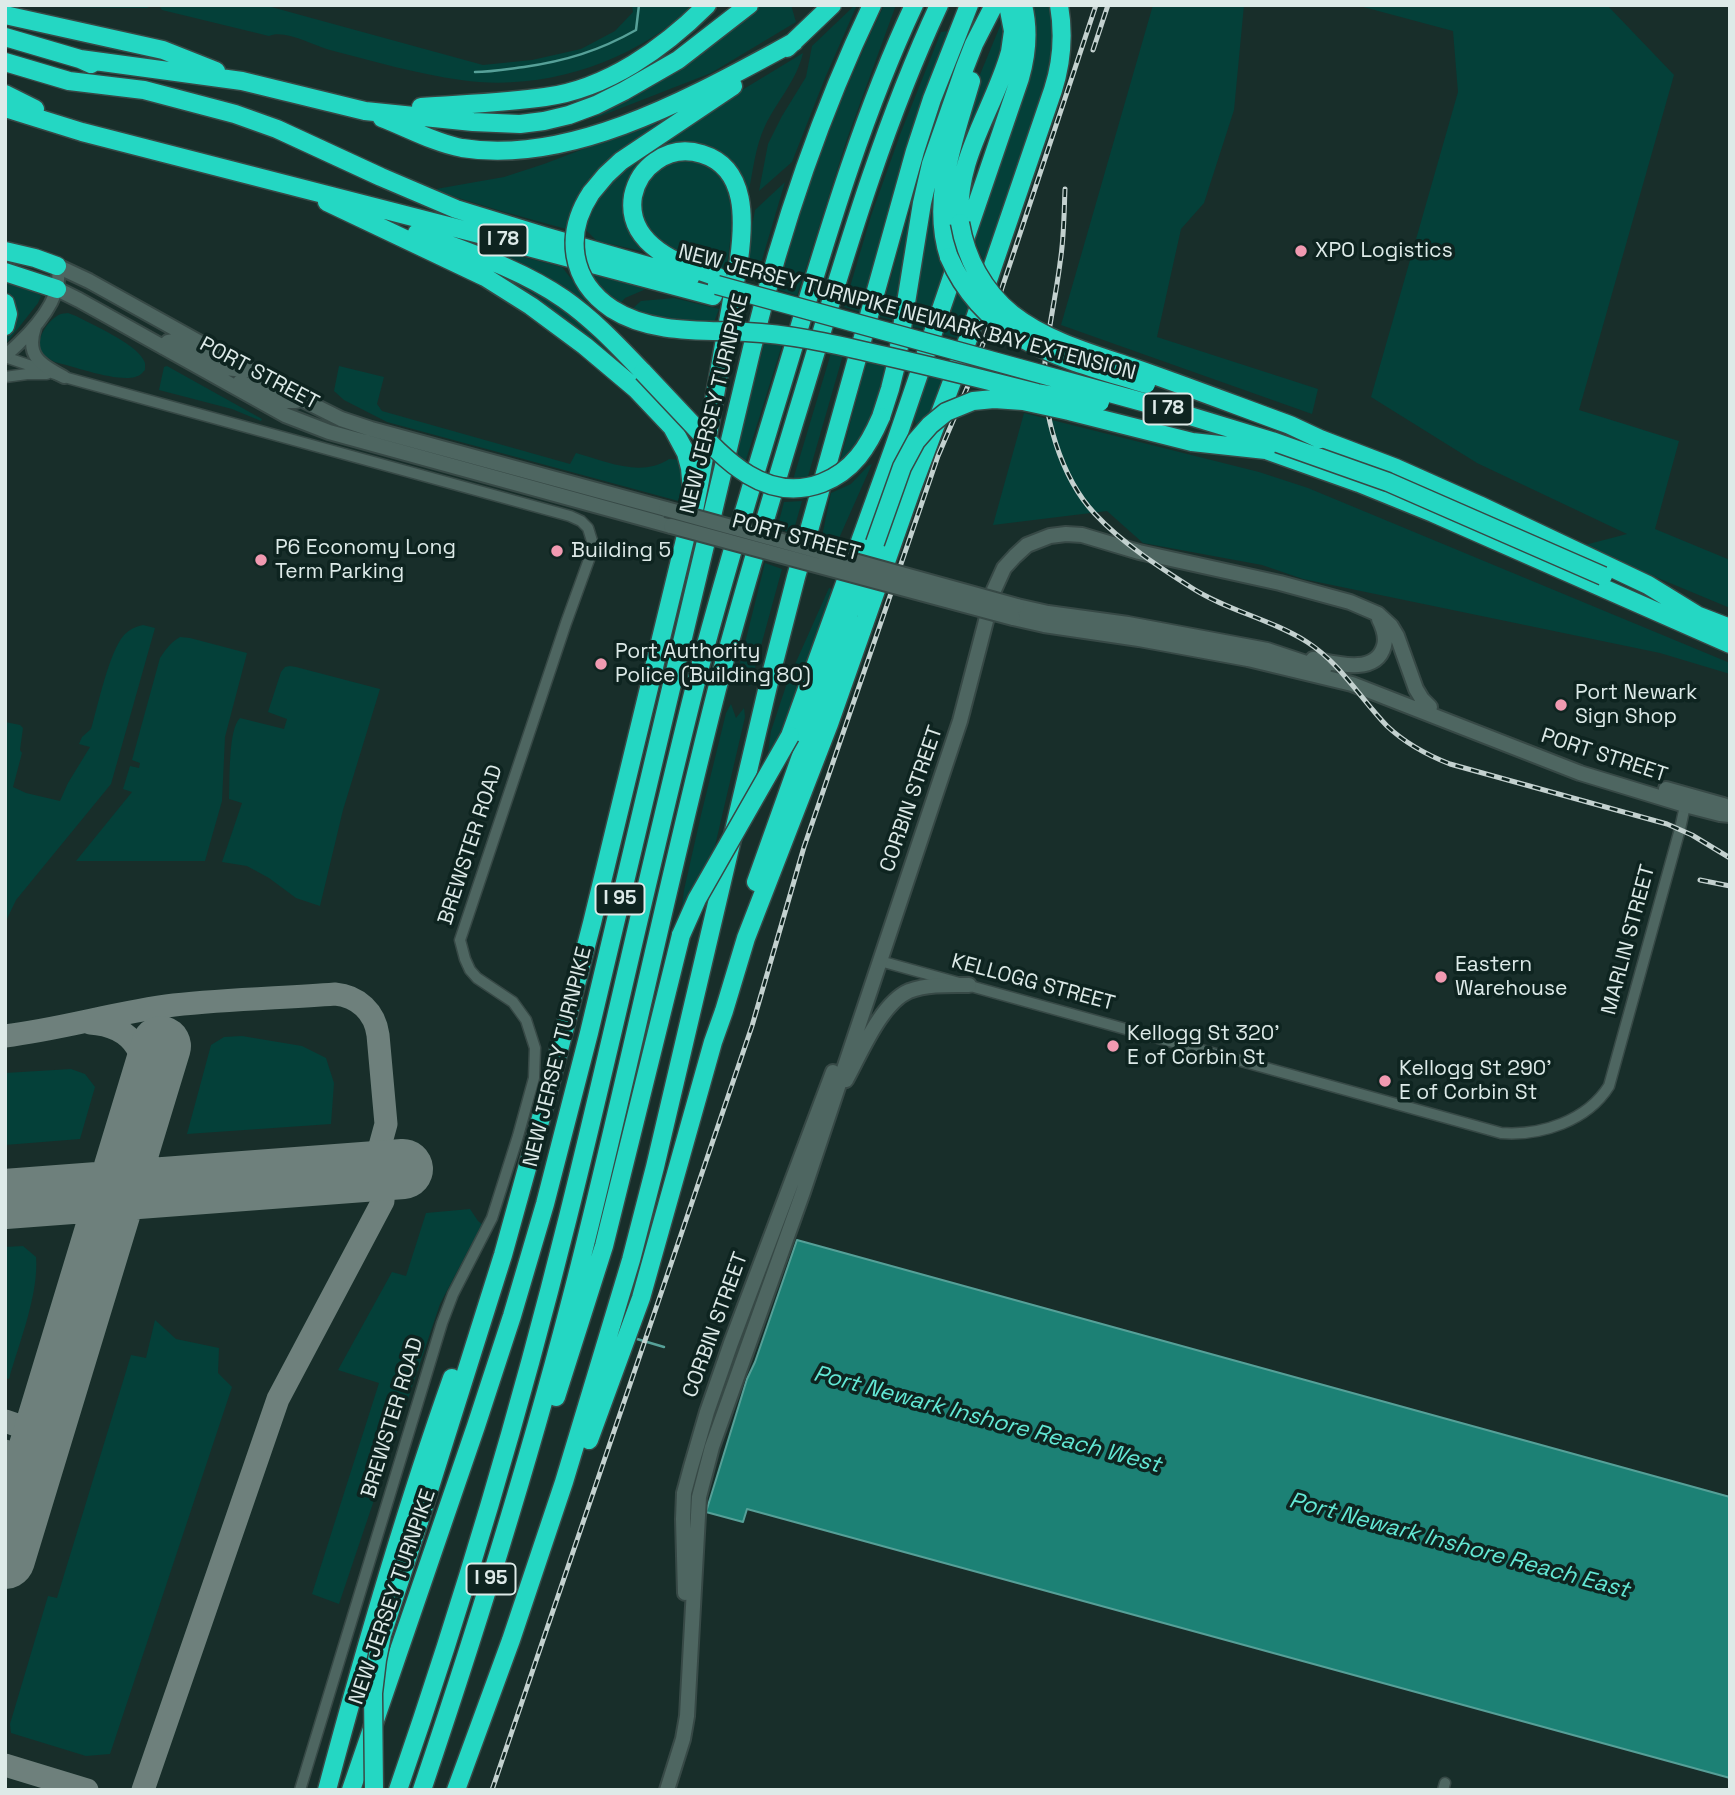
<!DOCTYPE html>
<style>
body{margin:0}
#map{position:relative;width:1735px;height:1795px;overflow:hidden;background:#182e2a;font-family:"Space Grotesk",sans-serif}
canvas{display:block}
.frame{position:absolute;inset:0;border:7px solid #ddeae8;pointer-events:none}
</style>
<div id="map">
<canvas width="1735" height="1795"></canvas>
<div class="frame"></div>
</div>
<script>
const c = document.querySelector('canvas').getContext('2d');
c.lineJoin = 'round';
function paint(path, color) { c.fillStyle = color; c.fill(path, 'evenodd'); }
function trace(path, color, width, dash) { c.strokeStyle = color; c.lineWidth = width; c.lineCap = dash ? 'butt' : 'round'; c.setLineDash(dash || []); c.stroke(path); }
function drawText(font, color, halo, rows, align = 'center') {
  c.font = font + ' "Space Grotesk",sans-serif'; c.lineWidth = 7; c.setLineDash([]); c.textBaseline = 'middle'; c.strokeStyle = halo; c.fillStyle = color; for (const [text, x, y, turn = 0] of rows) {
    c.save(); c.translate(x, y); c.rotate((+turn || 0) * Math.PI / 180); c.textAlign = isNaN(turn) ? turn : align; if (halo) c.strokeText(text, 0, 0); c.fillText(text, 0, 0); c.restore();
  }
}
paint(new Path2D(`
 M51 5H264L483 65 532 60 581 49 615 31 633 12 632 5H693C634 63 542 92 461 80 417 74 373 61 330 50 314 46 285 29 269 36L162 10 160 7 151 6 147 8 53 7Z
 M761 5H791L796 22 711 73 588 121 687 65Z
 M855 5H857L825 78 792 162 759 191 768 144 782 116 806 77 812 46Z
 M884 5H896L847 139 797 296 778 289C804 191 840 97 884 5Z
 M1030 5H1052L1055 31 1051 69 986 267 975 241 1003 154Z
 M1153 5H1244L1234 110 1204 203 1181 229 1157 337 1318 389 1312 414 1061 325Z
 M1356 5H1607L1674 75 1579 410 1679 441 1655 529 1730 560V608L1581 546 1627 534 1477 463 1371 397 1458 92 1453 31Z
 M1005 14 1007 44 957 170 958 155 979 77Z
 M948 31 916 120 889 206 861 312 844 307 871 216 901 132 941 32Z
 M803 53C797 80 777 101 765 126 755 147 753 172 748 195L739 179 704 149 638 169 641 251 597 241 584 228 587 217 607 183 626 167 724 101Z
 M654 122 658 126C617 153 579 179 566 229L501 211 435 191 436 189 504 177 544 164Z
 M682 159C745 164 732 229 726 274 703 267 654 243 644 221 638 209 641 193 647 183 654 169 668 162 682 159Z
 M941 168 946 268 929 330 913 327 925 244Z
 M785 182 756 280 743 276 755 210Z
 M913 213 896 321 880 317 908 216Z
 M454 239 562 267 591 304 586 307Z
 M592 274 646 289 625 298 618 306 596 285Z
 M500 279 513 280 535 291 575 318 617 357 623 372Z
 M5 282 36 292 41 296 38 303 5 345V338L12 326 9 296 5 290Z
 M957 286 974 308 963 340 942 334Z
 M674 298 719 309 713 325 663 322 631 310 641 301Z
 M68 313 76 316C93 325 134 343 143 359 146 364 145 364 145 370 141 374 141 375 135 377 117 382 75 367 55 362 50 359 44 357 41 352 35 340 47 322 57 316 61 313 63 314 68 313Z
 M764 344 782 345 745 463 736 456Z
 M831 353 843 355 807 480 792 483Z
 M867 360 892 364 865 438 838 469Z
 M167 366 262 419 261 421 232 409 159 390 164 367Z
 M339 366 384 377 377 404 382 411 570 464 576 453C605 461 641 478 669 459L681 460 687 487 682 502 387 422 344 400 334 391Z
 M927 374 948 378 937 408 917 426 913 417Z
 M1024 413 1259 472 1308 488 1730 663V674L1660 653 1303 579 1262 565 1143 543 1107 511 993 525Z
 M872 464 836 545 821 541 831 493 851 484 868 466Z
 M802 501 793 533 777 529 784 502Z
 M765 563 782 569 750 686 736 679Z
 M829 588 838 590 804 685 767 759 771 731 788 680Z
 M143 625 155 628 111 784 16 900 5 923V722L20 725 23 728 20 750 22 753 13 787 26 793 60 801 68 783 90 747 79 744 82 737 91 729C98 705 109 652 124 635 130 629 135 627 143 625Z
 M180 637 190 638 247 653 225 737 222 801 205 861H76L132 792 123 789 130 766 139 768 140 763 132 760 160 658C166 649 170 643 180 637Z
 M290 666 296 667 380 689 343 810 320 906 296 898 269 878 247 866 222 862 242 803 229 799C230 781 228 729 240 718L284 729 287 719 268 712 281 672 285 667Z
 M731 704 736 718 744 708 745 717 712 859 682 907 684 890 701 815 726 713Z
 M242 1036 302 1046 326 1058 334 1083 331 1124 187 1134 211 1045 224 1037Z
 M71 1069 85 1074 95 1087 80 1139 5 1145V1073Z
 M470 1209 478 1221 482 1224 440 1304 339 1604 312 1594 379 1383 338 1370 392 1272 406 1276 426 1213Z
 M23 1246 36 1257C39 1294 19 1343 9 1379L5 1378V1247Z
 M155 1320 176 1339 219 1348 218 1373 232 1387 110 1754 86 1756 11 1733 10 1724 48 1596 57 1598 131 1355 146 1358Z`), '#044039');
const water = new Path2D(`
 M797 1240 1730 1497V1778L747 1509 743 1522 706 1512 747 1379 755 1362Z`);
paint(water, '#1c8175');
trace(water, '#56a098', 2);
trace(new Path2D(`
 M475 72C491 72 508 69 524 67 565 61 599 51 636 30L639 5
 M637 1339 664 1347`), '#56a098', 2.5);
trace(new Path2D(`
 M90 1023C136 1026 150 1058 144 1099
 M5 1036C62 1029 117 1012 174 1005 227 999 282 998 335 994 358 996 375 1012 378 1035L386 1124 380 1146 373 1158 365 1164 356 1169 329 1174
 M5 1421 43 1434
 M5 1451C20 1478 19 1506 12 1535
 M5 1765 87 1790
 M143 1790 278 1399 383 1201V1190L379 1179 365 1171`), '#6e807c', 23);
trace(new Path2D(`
 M5 1199 403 1169
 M5 1559 161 1046`), '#6e807c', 60);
const minor = new Path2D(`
 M5 357 64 377 570 516 581 521 588 528 592 541 591 554 566 623 460 940 465 959 470 970 477 978 513 1002 526 1020 535 1048 534 1078 518 1136 492 1218 453 1294 442 1323 300 1790
 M5 377 27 374H47
 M880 961 1501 1133C1541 1136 1587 1121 1609 1086L1680 829 1686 801
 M1443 1790 1445 1783`);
const tertiary = new Path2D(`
 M35 327C25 356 41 365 64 377
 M5 356C28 336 66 299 57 266`);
const secondary = new Path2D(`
 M57 266 89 281 305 401 341 419 371 429 666 509
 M57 289 79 300 285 415 329 432 671 526
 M163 347 168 342 174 341 223 368 247 370
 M240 382 286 401H296
 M1017 606 1048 613 1128 624 1267 650 1324 669
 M1013 618 1044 625 1139 639 1248 659 1352 684 1580 773 1685 805 1720 814 1730 815
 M1313 659C1334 663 1376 676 1384 646 1387 636 1383 627 1379 619
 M1666 789 1723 805 1730 808
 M846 1080C861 1053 881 1003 909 991 928 984 949 985 969 985
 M685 1593 683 1519 684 1493 691 1467 707 1412 731 1343 833 1072
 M667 1790 683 1739 687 1716 699 1497 712 1447 803 1192 960 721 994 590 1004 568 1015 556 1027 545 1050 536 1066 534 1082 535 1139 552 1280 583 1350 602 1378 614 1391 626 1397 636 1416 689 1422 699 1430 707`);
const motorway = new Path2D(`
 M5 15 163 50 216 71
 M5 37 80 59 91 64
 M787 48 832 5
 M80 59 242 81 365 111 473 122 520 124 544 121 569 115 596 105 624 91 678 60 749 5
 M5 62 69 81 144 90 235 114 277 129 381 177 456 209 544 236 690 278
 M5 94 35 109
 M421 107C462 104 504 103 545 97 607 89 664 48 707 5
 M5 108 82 132 487 236 713 296
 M382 118C408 128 435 143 462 148 574 166 699 93 794 42
 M591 193 606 175 621 161 733 86
 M327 202 485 277 531 306 585 346 636 389 672 427 686 453 690 468 692 490
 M960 223C954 159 994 110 1010 52L1013 31 1008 5
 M417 233C467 252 519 268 564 299 594 320 618 346 643 372
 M5 251 35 258 57 266
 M949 257C930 199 955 137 971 81
 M5 272 57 289
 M5 303 8 314 5 326
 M881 417 890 389 896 365 922 203 931 164 965 67 974 44 994 5
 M1320 439 1396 468 1479 505 1648 585 1700 617
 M1266 450 1359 483 1433 513 1730 644
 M1691 613 1730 628
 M844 626 875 543
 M790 736 894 447 1020 78C1027 54 1029 30 1023 5
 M756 882 842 641 848 618
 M556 1397 604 1246 681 935
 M589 1440 641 1298 713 1042 724 1011 746 938 829 724 912 488 968 339 1053 90C1062 62 1064 34 1059 5
 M419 1522 503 1255 547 1096 592 923 688 527 694 510 700 480 739 260C744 222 748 168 702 154 686 149 670 151 656 161 644 169 636 182 633 196 625 245 681 266 718 277
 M327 1790C364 1651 404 1513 452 1378
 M351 1790 476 1426 512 1316 545 1204 589 1033 752 348C781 229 819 116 872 5
 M398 1790C463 1602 520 1410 568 1217 612 1041 650 865 694 690 718 596 746 504 774 411 816 275 853 135 914 5
 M422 1790C479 1621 532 1452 576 1280 626 1084 667 885 717 689 741 599 768 509 795 420 838 280 877 138 939 5
 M456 1790 511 1640 564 1482 631 1260 655 1167 768 686 796 577 915 151 932 99 969 5`);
trace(minor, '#374946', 13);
trace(tertiary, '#374946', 16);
trace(secondary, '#374946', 18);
trace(motorway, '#374946', 21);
trace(minor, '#4e6661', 10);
trace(tertiary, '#4e6661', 12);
trace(secondary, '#4e6661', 14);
trace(motorway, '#24d7c3', 18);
const rail = new Path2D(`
 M1093 50 1108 5
 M1065 189C1064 214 1064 239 1060 263 1056 296 1048 329 1045 362 1041 412 1061 478 1095 514 1122 543 1159 567 1192 588 1228 611 1271 619 1307 642 1340 663 1360 698 1387 726 1405 743 1427 755 1450 764L1667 824 1692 835 1730 858
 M1700 880 1730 886
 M492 1790 752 1026 804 847 938 456 967 388 989 327 1096 5`);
trace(rail, '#c3d1cf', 5);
trace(rail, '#0e2420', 2.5, [8]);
const secondaryBridge = new Path2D(`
 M666 509 1017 606
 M671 526 1013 618`);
const motorwayBridge = new Path2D(`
 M591 193C564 234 570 281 612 309 651 334 702 330 746 332 789 334 830 343 872 353 927 365 982 379 1037 393 1057 397 1079 399 1100 402
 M960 223C966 258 983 291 1012 314 1046 341 1093 354 1134 368 1186 386 1238 406 1290 425L1320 439
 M949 257C986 343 1065 359 1146 384
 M717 285 1157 406 1272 441 1388 482 1603 576
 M643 372C659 389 675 406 691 423 725 460 766 504 822 483 853 471 868 447 881 417
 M875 543 902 467 916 441 930 425 946 412 973 401 994 399 1023 401 1069 411 1192 442 1266 450
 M681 935 697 899 790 736
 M374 1790 373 1693 377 1660 382 1635 419 1522`);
trace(secondaryBridge, '#374946', 18, []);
trace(motorwayBridge, '#374946', 21, []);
trace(secondaryBridge, '#4e6661', 14);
trace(motorwayBridge, '#24d7c3', 18);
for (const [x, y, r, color] of [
 [1301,251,7,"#f19ab1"],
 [557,551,7,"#f19ab1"],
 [261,560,7,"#f19ab1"],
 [601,664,7,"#f19ab1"],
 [1561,705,7,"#f19ab1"],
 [1441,977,7,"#f19ab1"],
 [1113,1046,7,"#f19ab1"],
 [1385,1081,7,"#f19ab1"]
]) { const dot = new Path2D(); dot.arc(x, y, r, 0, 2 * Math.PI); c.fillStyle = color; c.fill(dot); trace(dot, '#0e2420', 2.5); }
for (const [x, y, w] of [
 [503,240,49],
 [1168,409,49],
 [620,899,49],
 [491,1579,49]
]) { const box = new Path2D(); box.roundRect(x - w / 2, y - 15.5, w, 31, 5); c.fillStyle = '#0e2420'; c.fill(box); trace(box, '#ddeae8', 2); }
drawText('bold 19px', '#ddeae8', null, [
 ["I 78",503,240],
 ["I 78",1168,409],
 ["I 95",620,899],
 ["I 95",491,1579]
]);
drawText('21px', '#ddeae8', '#0e2420', [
 ["XPO Logistics",1315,251],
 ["P6 Economy Long",275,548],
 ["Term Parking",275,572],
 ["Building 5",571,551],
 ["Port Authority",615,652],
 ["Police (Building 80)",615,676],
 ["Port Newark",1575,693],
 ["Sign Shop",1575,717],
 ["Eastern",1455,965],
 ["Warehouse",1455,989],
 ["Kellogg St 320'",1127,1034],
 ["E of Corbin St",1127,1058],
 ["Kellogg St 290'",1399,1069],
 ["E of Corbin St",1399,1093]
], 'left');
drawText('21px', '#ddeae8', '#0e2420', [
 ["NEW JERSEY TURNPIKE NEWARK BAY EXTENSION",907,313,15],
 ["PORT STREET",259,374,28],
 ["NEW JERSEY TURNPIKE",715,404,-76],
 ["PORT STREET",796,538,15],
 ["PORT STREET",1604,756,18],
 ["CORBIN STREET",912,799,-71],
 ["BREWSTER ROAD",471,845,-72],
 ["MARLIN STREET",1629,940,-75],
 ["KELLOGG STREET",1033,983,15],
 ["NEW JERSEY TURNPIKE",558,1057,-76],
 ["CORBIN STREET",716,1325,-70],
 ["BREWSTER ROAD",393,1418,-73],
 ["NEW JERSEY TURNPIKE",393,1597,-71]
]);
drawText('italic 23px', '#63e8d5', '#0e2420', [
 ["Port Newark Inshore Reach West",987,1420,15],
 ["Port Newark Inshore Reach East",1459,1546,15]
]);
</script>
